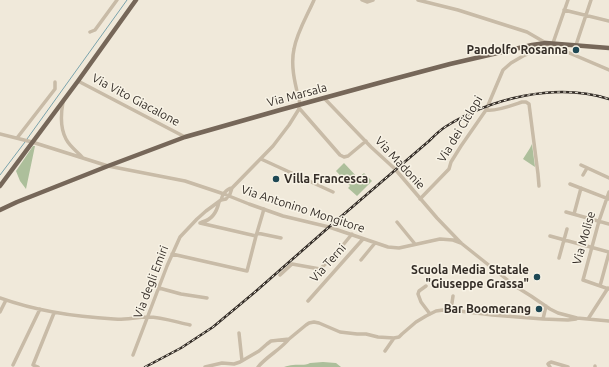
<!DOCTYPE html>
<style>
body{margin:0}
canvas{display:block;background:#f0e9da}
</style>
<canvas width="609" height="367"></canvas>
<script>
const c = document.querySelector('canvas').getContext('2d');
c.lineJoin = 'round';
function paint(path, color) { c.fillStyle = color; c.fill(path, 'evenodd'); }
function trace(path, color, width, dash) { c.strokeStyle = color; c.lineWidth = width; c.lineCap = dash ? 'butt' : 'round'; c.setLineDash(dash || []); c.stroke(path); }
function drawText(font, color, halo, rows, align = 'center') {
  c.font = font + ' Ubuntu,sans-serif'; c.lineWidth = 3; c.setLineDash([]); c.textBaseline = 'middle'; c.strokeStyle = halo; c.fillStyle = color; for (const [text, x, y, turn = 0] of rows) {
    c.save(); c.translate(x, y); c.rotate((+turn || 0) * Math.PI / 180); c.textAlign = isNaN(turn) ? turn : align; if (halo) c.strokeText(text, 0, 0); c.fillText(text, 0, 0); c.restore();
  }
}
paint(new Path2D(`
 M532 144 535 167 523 159 530 148Z
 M33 146H35L26 189 20 181 16 171Z
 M344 163 358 178 364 173 372 181 357 196 348 188 350 186 336 171Z
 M323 362 336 363 341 367H284C287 366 290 365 293 365 300 364 304 366 310 363Z`), '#adbf9b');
trace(new Path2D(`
 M27 139 127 0
 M0 175 25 142`), '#7aa3ac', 1);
trace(new Path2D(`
 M362 0 367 2 373 0
 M418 0 458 10 527 32 546 43 609 70
 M564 10 609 21
 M90 32 95 30 117 0
 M553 43 568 0
 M576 45 591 0
 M78 81 185 137
 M324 98 371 147 395 169 437 218 461 243 515 286 531 296 550 309 558 313 577 318 609 321
 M63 102C61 113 60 128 66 139 70 147 78 152 83 158
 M300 104C296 87 290 67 294 49 297 32 307 16 314 0
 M299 108 340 155 344 157 348 156 366 141
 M486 110C495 112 513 105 522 102H526L529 104 538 174 539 186
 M0 134 32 142 108 166 185 181 224 194 249 204 283 216 329 227 388 247 399 248 440 239 453 240 461 243
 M17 138 55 89V82
 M261 159 333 192
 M581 165 609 178
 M583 175 587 168
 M570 184 609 199
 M609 192 599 221 583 280 609 289
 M420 199 449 169 451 162 461 146 486 110 503 70 511 63 523 56 551 44
 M221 200C222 195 226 189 232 188L273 146 289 125 299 109
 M566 212 609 224
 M574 214 581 188
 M202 222C212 220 217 211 219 202
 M397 222 415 244
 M200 223 256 236
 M257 233 281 238
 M550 236 609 252
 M172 254 247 271 256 236 264 209
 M559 258 567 229
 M361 260 375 243
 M280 275 292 264 320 269 334 256 352 234
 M426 286 419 291 418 294 421 302 430 314
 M600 286 609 253
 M159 288 181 294 207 298
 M0 298C36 311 75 317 114 319 125 320 136 317 148 317 161 317 176 322 190 325
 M308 301 363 239
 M546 306 543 319 568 320 576 319
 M451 310 453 296
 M0 312 6 300
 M588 319 608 288
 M239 333 242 361
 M385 351 394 338
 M133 355 167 266 180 237 197 219 206 211 221 200 226 199 230 194 232 188
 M13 365 40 309
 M38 367 33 365 54 313
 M205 367 222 363 234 364 240 362 259 351 267 344 271 341 289 339 306 325 309 323 314 322 319 323 340 332 357 334H366L378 337 394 338 399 337 402 334 416 322 426 316 436 311 443 310 460 311 492 315 543 319
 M258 367C267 356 280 350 289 339
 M550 367 548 364 549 363 551 362 568 367
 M595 367V366`), '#c8bba7', 3.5);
trace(new Path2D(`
 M0 186 78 81 136 0
 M0 210 17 202 108 166 185 137 280 110 386 81 450 64 532 45 546 43 609 48`), '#766759', 4.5);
const rail = new Path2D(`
 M145 367 181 348 213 327 255 292 329 227 429 141C434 136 439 131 445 127 491 98 556 82 609 99`);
trace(rail, '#342d27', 2.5);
trace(rail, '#f8f3e6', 1, [3]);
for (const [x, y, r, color] of [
 [576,50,4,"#1e4854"],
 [276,179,4,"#1e4854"],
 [537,277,4,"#1e4854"],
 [539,309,4,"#1e4854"]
]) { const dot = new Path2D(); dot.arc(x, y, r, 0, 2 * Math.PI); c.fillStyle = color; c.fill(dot); trace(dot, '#f8f3e6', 1.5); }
drawText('bold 12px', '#342d27', '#f8f3e6', [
 ["Pandolfo Rosanna",568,50],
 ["Villa Francesca",284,179,"left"],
 ["Scuola Media Statale",529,270],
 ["\"Giuseppe Grassa\"",529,284],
 ["Bar Boomerang",531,309]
], 'right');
drawText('12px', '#342d27', '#f8f3e6', [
 ["Via Marsala",297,95,-15],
 ["Via Vito Giacalone",136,100,28],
 ["Via dei Ciclopi",460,129,-59],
 ["Via Madonie",400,163,47],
 ["Via Antonino Mongitore",303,209,18],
 ["Via Molise",584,238,-74],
 ["Via Terni",328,263,-48],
 ["Via degli Emiri",151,282,-69]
]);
</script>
